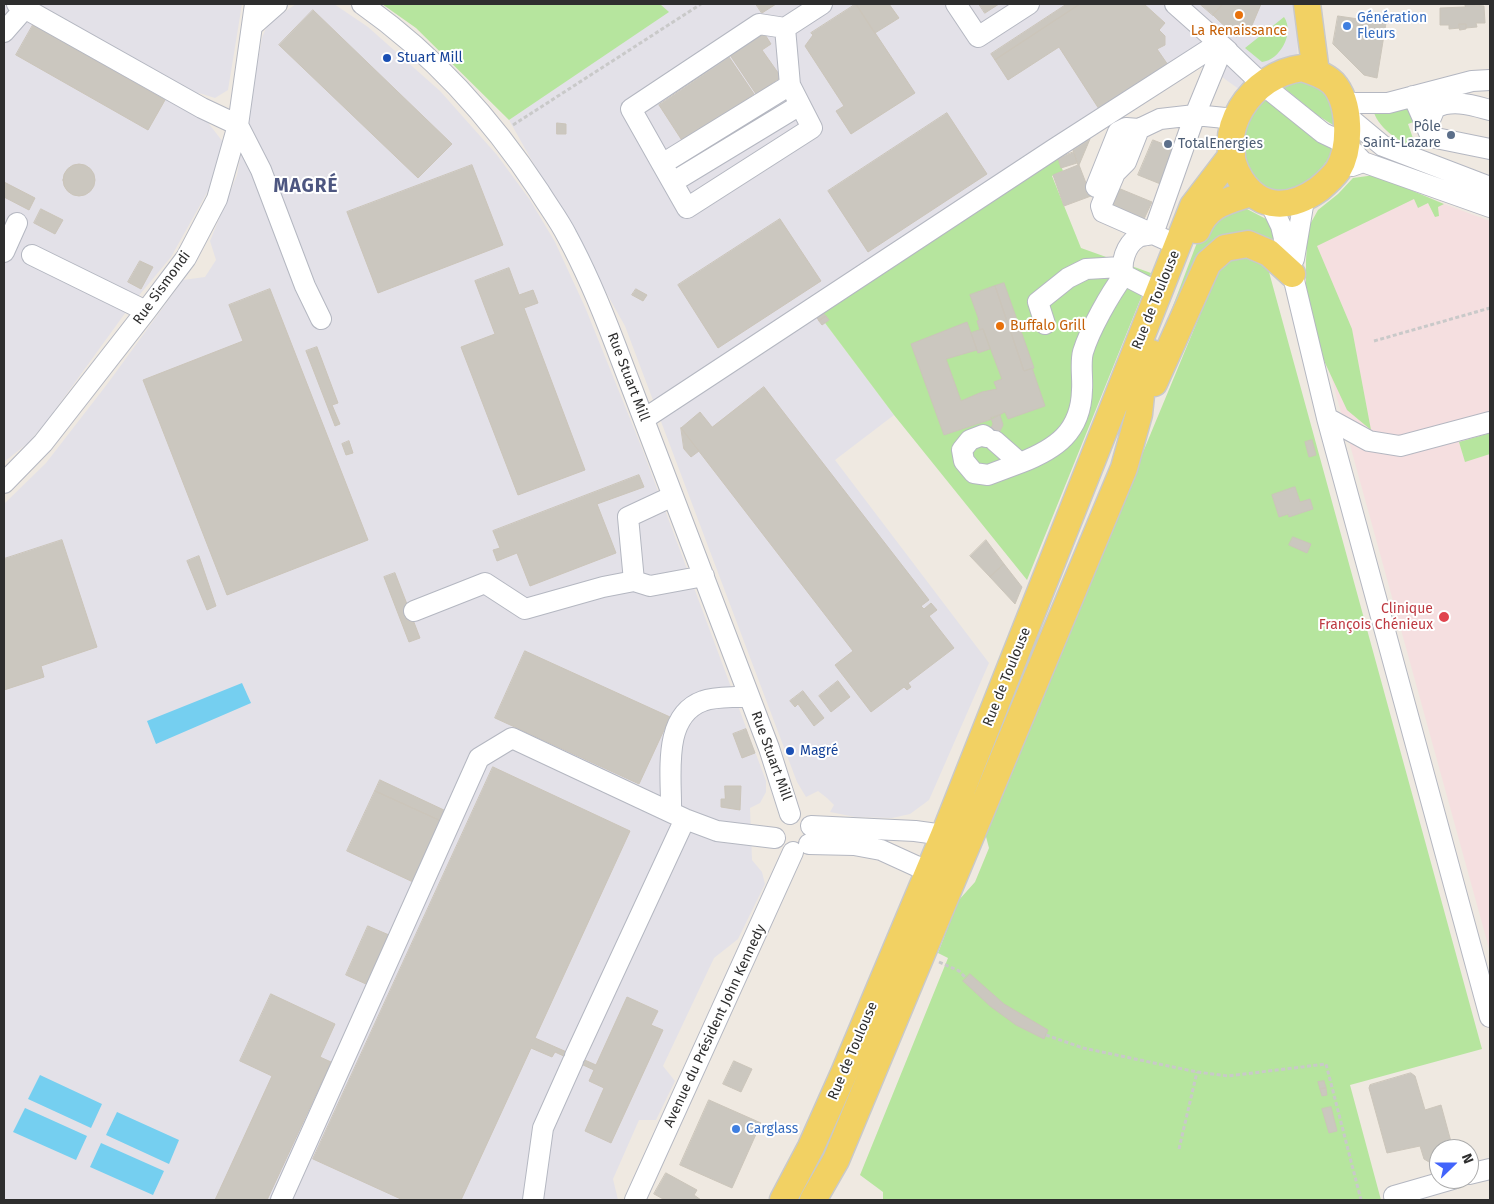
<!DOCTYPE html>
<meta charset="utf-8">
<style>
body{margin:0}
#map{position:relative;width:1494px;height:1204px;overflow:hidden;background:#efe9e1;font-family:"Fira Sans",sans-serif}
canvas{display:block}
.frame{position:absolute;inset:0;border:5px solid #2e2e2e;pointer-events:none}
.north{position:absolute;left:1429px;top:1139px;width:50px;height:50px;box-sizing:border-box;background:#fff;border:1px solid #ababab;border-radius:50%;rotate:68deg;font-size:14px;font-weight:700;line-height:20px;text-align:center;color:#2e2e2e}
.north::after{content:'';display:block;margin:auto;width:18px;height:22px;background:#4264fb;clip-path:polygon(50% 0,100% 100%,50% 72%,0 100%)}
</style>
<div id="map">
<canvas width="1494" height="1204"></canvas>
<div class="frame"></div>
<div class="north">N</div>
</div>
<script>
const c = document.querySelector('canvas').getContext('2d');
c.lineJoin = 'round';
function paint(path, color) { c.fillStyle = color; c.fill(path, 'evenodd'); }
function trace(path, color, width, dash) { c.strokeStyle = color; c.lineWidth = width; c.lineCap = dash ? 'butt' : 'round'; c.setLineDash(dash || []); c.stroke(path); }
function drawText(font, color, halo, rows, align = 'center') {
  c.font = font + ' "Fira Sans",sans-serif'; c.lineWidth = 4; c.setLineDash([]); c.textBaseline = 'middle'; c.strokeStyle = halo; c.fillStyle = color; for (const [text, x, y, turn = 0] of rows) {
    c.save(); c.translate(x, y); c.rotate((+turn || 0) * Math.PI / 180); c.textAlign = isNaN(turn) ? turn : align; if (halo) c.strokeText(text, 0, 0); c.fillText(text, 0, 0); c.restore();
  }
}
paint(new Path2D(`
 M4 4H242L228 90 215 98 199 93 192 102 223 142 208 191 171 257 131 305 47 421 28 443 4 462Z
 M296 4H334L368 27 440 91 497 155 530 200 555 242 585 307 643 451 766 781V792L760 803 750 808 752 860 762 872 765 884 738 939 714 958 663 1066 675 1081 656 1120H639L613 1179 618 1200H4V504L46 463 108 383 183 280 205 277 216 260 210 241 237 175 262 38 268 23Z
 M660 4H1300L1293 128 1204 64 816 311 894 415 835 460 989 663 929 800 910 814 892 818 855 817 830 812 834 805 827 798 818 791 806 797 797 782 625 326 509 120 668 12Z`), '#e3e1e8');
paint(new Path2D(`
 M1363 191 1444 204 1490 221V952L1305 282 1309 241Z`), '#f5dfe0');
paint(new Path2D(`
 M382 4H660L669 12 509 120 416 28Z
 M1284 17C1295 33 1280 60 1262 62L1245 48Z
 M1288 79C1326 82 1330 94 1338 128L1317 115 1282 86Z
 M1266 94 1335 150C1324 166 1309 185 1289 190 1257 198 1238 156 1244 130 1248 114 1256 105 1266 94Z
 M1410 103 1419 120 1408 124 1416 147C1399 143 1376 126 1373 109Z
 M1058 158 1063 171 1052 176 1081 248 1151 273 1027 580 894 415 816 311Z
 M1375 175 1444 204 1438 207 1439 216 1435 217 1428 203 1418 208 1414 199 1317 246 1352 329 1371 430 1347 410 1319 350 1306 295V260L1308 228 1318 210 1338 194 1353 178Z
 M1245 208 1268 220 1277 243 1225 241 1154 356 1201 232 1212 215Z
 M1243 254 1264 262 1269 272 1482 1049 1350 1085 1381 1200H883V1192L860 1175 948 958 938 953 958 901 975 882 989 848 985 833 1219 269 1231 257Z
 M1490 433V454L1465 462 1459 442Z`), '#b6e59e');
paint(new Path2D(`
 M242 683 251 703 156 744 147 721Z
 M40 1075 102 1104 91 1128 28 1099Z
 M25 1108 87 1136 76 1160 13 1132Z
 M117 1112 179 1140 169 1164 106 1135Z
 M101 1143 164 1171 153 1195 90 1167Z`), '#75cff0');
const building = new Path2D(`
 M756 4H776L762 13Z
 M856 4 915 93 851 134 836 111 844 106 805 46 813 35 811 33Z
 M856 4H889L899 18 875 33Z
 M979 4H999L985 13Z
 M1067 4H1080L995 60 991 54Z
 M1080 4H1144L1165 23 1159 30 1165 36V45L1157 49 1168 65 1099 109 1059 47 1008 80 995 60Z
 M1200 4H1223L1213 15Z
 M1223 4H1261L1250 30 1236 37 1213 15Z
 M1465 4 1484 6 1485 23H1476L1477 27 1466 28V24H1459L1460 28 1449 29V25H1440V8L1465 7Z
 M313 10 452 144 418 178 279 45Z
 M1338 16 1386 23 1377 78 1364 75 1333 44Z
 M1459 24H1466V29L1460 30Z
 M33 25 165 100 148 130 16 55Z
 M764 33 771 44 762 50 781 77 756 94 730 55Z
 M729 57 754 94 683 142 659 105Z
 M947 113 987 174 868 252 828 191Z
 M557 123 566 124V134H557Z
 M1090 139 1079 165 1091 196 1064 206 1053 175 1078 165 1073 150Z
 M1153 140 1187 153 1173 189 1138 175Z
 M1074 152 1077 163 1061 168 1058 158Z
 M63 180a16 16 0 1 1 32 0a16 16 0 1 1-32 0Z
 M472 165 503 245 378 293 347 212Z
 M4 182 35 198 29 210 4 197Z
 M1118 188 1152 202 1144 219 1111 206Z
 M41 209 63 220 55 234 34 223Z
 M780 219 821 281 718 348 678 285Z
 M140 261 153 267 141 289 128 282Z
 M509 268 519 295 533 290 538 303 524 308 585 470 518 495 461 347 495 334 475 281Z
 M1004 283 1034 368 1024 371 995 286Z
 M995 286 1024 371 1032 368 1045 406 1008 419 1005 412 992 419 944 435 911 344 967 322 977 350 946 359 961 401 982 392 997 389 994 382 1002 379 983 329 980 330 977 321 979 320 970 295Z
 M270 289 368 540 227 595 143 380 243 341 229 305Z
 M636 289 647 295 643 301 632 295Z
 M822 312 826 316 819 321 816 316Z
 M826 316 829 320 822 325 819 321Z
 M983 329 990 349 978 353 971 333Z
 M317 347 338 403 332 405 340 424 335 426 306 351Z
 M764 387 929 600 921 606 924 609 931 603 937 610 929 616 954 648 908 683 911 687 907 690 904 687 871 712 835 665 853 651 681 428 700 412 712 427Z
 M1000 415 1003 425 993 445 984 441 993 424 991 418Z
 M681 428 699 451 691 457 684 449Z
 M1312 440 1316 455 1309 457 1305 442Z
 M349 441 353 453 346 455 342 444Z
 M639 475 644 487 597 504 616 553 530 586 517 553 497 561 493 550 500 548 493 531Z
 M1295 487 1300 502 1310 499 1313 509 1289 517 1288 514 1279 517 1272 495Z
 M1293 537 1311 544 1307 553 1289 545Z
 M62 540 97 647 41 666 44 677 4 690V559Z
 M986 540 1004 564 990 577 970 556Z
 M199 556 216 606 207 610 187 561Z
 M1004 564 1022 587 1015 604 990 577Z
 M395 573 420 638 409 642 384 577Z
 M525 651 670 717 639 784 495 718Z
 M838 681 850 697 831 712 819 696Z
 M803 691 824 718 814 726 798 704 795 707 790 701Z
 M746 729 755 753 742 758 733 734Z
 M493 767 630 831 535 1038 596 1065 627 997 658 1011 651 1025 663 1030 611 1143 585 1131 604 1088 589 1081 594 1070 555 1052 552 1057 531 1048 461 1200H403L313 1159Z
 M380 780 446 811 441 821 375 791Z
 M725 786H741L740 810 721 807V799H725Z
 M375 791 441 821 413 882 347 851Z
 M368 926 389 935 366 984 346 975Z
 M970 974 1004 1004 1048 1030 1044 1039 1016 1025 990 1006 963 981Z
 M271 994 335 1024 320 1057 331 1062 267 1200H215L272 1076 240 1061Z
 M734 1061 752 1069 741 1092 723 1084Z
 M1411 1073 1415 1076 1425 1110 1441 1105 1453 1149H1439V1159L1429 1162 1424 1159 1420 1146 1387 1153 1369 1088 1370 1085Z
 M1324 1081 1326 1088 1320 1089 1318 1082Z
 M1326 1088 1327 1095 1322 1096 1320 1089Z
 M709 1100 761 1123 732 1188 680 1165Z
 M1331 1107 1337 1131 1329 1133 1322 1109Z
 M666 1173 697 1190 694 1195 701 1200H665L654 1194Z`);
paint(building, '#cbc7bf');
trace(building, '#cbc5ba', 1);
const minor = new Path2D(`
 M17 4 202 108 238 125 261 170 305 286 321 319
 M362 4C433 54 491 118 539 191 548 206 559 220 567 236 586 271 601 307 615 344L769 748 790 814
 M956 4 978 37 1029 4
 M1175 4 1228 51
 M252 26 277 4
 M4 32 25 8
 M1223 47 1262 84 1323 133 1346 144 1363 162
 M790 85 662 164 687 208 812 128 790 85 785 28 822 4
 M1413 96 1431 137 1490 149
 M1343 103H1388L1472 81 1490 80
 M1347 116 1383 146 1490 187
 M1427 127 1435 108C1452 99 1471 105 1490 110
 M662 164 631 109 759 24 785 28
 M1352 166 1363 162 1490 207
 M673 182 800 105
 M1096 187 1118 132 1126 128 1139 129
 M1270 203 1281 226 1327 418 1490 1017
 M1153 234 1103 212 1101 206 1115 173 1126 162 1139 129 1160 119 1195 115 1223 47
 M1153 234C1149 235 1141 235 1137 238 1126 245 1120 263 1124 275L1159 293
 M1164 239 1153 234 1195 115 1235 119
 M4 252 17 223
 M32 255 146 311
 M1294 259 1304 200
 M1045 324 1038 302 1068 278 1086 269 1121 267
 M1327 418 1369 441 1400 446 1490 422
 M644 419 1054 149 1219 43
 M986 437 983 435 970 440 962 450 964 461 974 473 988 475 1020 463 995 441
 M1020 463C1056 449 1081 432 1082 390 1083 379 1080 363 1083 352 1090 329 1110 294 1124 275
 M4 483 43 443 146 311 186 258 217 199 238 125 255 4
 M634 581 650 586 704 576
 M414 611 485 583 525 609 603 587 634 581 628 517 673 496
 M671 812C672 777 661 716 703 701 716 696 735 698 749 696
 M811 826 915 831 944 835 954 842
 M809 844 854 845 881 850 927 871 943 869
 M575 1056 685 819
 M1469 1174 1490 1169
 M1394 1196 1453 1179
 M281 1200 479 758 512 738 685 819 717 831 775 838
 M533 1200 543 1128 573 1061
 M635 1200 793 852`);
const major = new Path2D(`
 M1307 4 1316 73
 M1302 68C1312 71 1325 75 1333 83 1351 103 1351 148 1338 170 1333 177 1325 184 1319 189 1291 209 1261 211 1241 180 1210 132 1252 74 1302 68Z
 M1197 230C1207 204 1227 201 1251 193
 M1154 383 1208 263 1225 248 1248 244 1269 253 1292 274
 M783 1200 811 1147 844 1073 944 835 1193 206 1232 155
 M813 1200 836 1160 1124 468 1139 414 1143 375 1151 353`);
trace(minor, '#b4b7c1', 22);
trace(major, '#c9c9c9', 29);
trace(new Path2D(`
 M513 125 701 4
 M1374 341 1490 308
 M939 962 959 971 966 978
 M1046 1035 1083 1048 1197 1072 1228 1076 1326 1064 1361 1200
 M1179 1149 1197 1072`), '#c9c9c9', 3, [4, 2.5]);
trace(minor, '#fff', 20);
trace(major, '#f2d163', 26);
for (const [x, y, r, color] of [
 [1239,15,5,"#e8710a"],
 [1347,26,5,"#3f7fe0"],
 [387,58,5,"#1a4fb4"],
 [1451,135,5,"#5c6f8a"],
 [1168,144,5,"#5c6f8a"],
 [1000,326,5,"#e8710a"],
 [1444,617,6,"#e0444e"],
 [790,751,5,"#1a4fb4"],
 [736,1129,5,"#3f7fe0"]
]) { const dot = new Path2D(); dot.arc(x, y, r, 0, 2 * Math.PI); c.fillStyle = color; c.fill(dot); trace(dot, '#fff', 2); }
drawText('14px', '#366cbe', '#fff', [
 ["Génération",1357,18],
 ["Fleurs",1357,34],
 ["Carglass",746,1129]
], 'left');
drawText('14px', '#c56008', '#fff', [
 ["La Renaissance",1239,31],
 ["Buffalo Grill",1010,326,"left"]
]);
drawText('14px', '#164399', '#fff', [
 ["Stuart Mill",397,58],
 ["Magré",800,751]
], 'left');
drawText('14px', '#4e5e75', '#fff', [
 ["Pôle",1441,127],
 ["Saint-Lazare",1441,143],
 ["TotalEnergies",1178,144,"left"]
], 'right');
drawText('14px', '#2e2e2e', '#fff', [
 ["Rue Sismondi",162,288,-54],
 ["Rue de Toulouse",1156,300,-68],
 ["Rue Stuart Mill",628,377,69],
 ["Rue de Toulouse",1007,677,-68],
 ["Rue Stuart Mill",771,756,70],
 ["Avenue du Président John Kennedy",715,1026,-65],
 ["Rue de Toulouse",853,1051,-67]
]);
drawText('14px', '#be3a42', '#fff', [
 ["Clinique",1433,609],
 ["François Chénieux",1433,625]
], 'right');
c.letterSpacing = '1px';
drawText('bold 19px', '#4d5680', '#fff', [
 ["MAGRÉ",306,187]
]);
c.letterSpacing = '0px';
</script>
